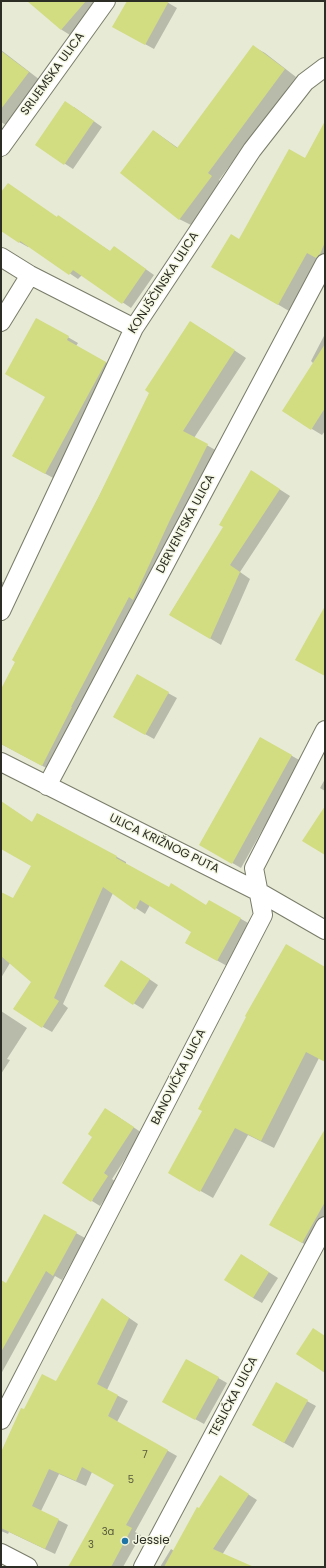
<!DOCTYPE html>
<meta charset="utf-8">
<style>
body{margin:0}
#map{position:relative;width:326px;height:1568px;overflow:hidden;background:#e7ead5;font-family:Poppins,sans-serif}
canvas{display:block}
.frame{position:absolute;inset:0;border:2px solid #2c2d25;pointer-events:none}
</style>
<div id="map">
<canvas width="326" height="1568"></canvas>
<div class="frame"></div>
</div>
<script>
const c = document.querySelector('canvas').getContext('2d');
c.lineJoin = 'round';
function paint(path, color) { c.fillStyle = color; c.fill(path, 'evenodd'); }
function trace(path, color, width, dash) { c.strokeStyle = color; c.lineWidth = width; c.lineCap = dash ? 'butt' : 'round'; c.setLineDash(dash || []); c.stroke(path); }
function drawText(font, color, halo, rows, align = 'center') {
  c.font = font + ' Poppins,sans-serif'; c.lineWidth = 3; c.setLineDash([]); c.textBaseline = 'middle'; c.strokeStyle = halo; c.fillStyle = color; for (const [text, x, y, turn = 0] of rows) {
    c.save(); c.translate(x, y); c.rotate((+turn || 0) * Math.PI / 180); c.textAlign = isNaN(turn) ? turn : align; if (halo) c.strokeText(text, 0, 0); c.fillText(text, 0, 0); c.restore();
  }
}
paint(new Path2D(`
 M37 1H99L70 35 62 30 33 5Z
 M128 1H165L177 8 154 49 114 27Z
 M254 47 265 53 296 77 219 180 223 184 191 225 179 219 154 131 178 148Z
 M1 50 40 80 6 125 1 122Z
 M74 107 102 127 73 169 36 145Z
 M325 123V262L319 259 289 311 213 266 239 240 305 159Z
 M1 194 57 218 58 216 111 252 123 253 154 275 131 308 82 275 78 279 29 246 28 247 19 242 1 230Z
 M37 319 78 343 76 346 116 368 55 479 13 456 47 397Z
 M202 329 246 358 194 438 219 452 54 772 1 744V691L151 393Z
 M325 334V431L322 435 312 429 314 364 311 361Z
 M262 478 290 496 240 572 250 579 221 645 170 614 224 527Z
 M1 581 6 584 1 592Z
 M137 676 177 698 154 739 114 717Z
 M260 738 301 761 241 868 201 845Z
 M325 779V791L320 788Z
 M1 802 33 823 38 814 117 857 126 862V864L169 888 206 906 209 901 250 924 227 966 186 943 192 932 150 905 145 914 113 893 63 1004 68 1008 52 1032 43 1027 32 982 10 963 1 978V893L13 899 33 866 1 837Z
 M130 966 158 985 143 1009 106 986Z
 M325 968V1061L319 1058 274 1148 248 1135 213 1198 169 1173 203 1111Z
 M1 1011 27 1028 7 1059 10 1060 1 1074Z
 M114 1114 142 1133 112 1179 116 1182 100 1206 92 1201Z
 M325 1131V1226L313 1249 271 1225Z
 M45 1216 85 1238 62 1280 55 1276 1 1374V1281L7 1284Z
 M250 1260 278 1278 262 1303 253 1298Z
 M103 1300 138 1324 107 1390 128 1401 117 1422 177 1456 135 1532 141 1535 123 1567H82L115 1484 92 1472 86 1486 59 1474 41 1511 68 1525 55 1554 9 1532 8 1534 1 1531V1474L24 1410 56 1382Z
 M187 1360 227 1383 204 1424 164 1402Z
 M276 1384 316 1406 293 1448 253 1425Z
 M229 1482 257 1500 222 1555 251 1567H160L171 1549 174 1551 199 1509Z`), '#0003');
paint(new Path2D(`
 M27 1H86L61 30Z
 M127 1H169L145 45 112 27Z
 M253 45 285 69 208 173 212 176 179 220 120 173 153 130 177 148Z
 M1 51 29 72 1 109Z
 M65 101 94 121 64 165 35 145Z
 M325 121V242L320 254 316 258 307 253 278 305 211 267 231 234 239 239 289 149 305 158Z
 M8 183 57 217 58 215 110 251 114 246 146 269 122 304 73 270 69 275 20 241 19 243 1 231V192Z
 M36 318 69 336 67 340 106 362 45 474 12 456 45 397 5 374Z
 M190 321 235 350 183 431 208 444 169 522 133 600 129 597 71 707H72L42 766 1 744V689L15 662 12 660 98 498 149 393 145 390Z
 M325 344V408L311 430 282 411Z
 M251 470 280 489 230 565 240 572 210 639 169 615 223 527 219 525Z
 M325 606V676L295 660Z
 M137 674 169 692 145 735 113 717Z
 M260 737 292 755 232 864 199 845Z
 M1 801 32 822 37 813 117 856 116 858 169 887 171 883 206 905 209 900 241 918 217 961 185 943 191 932 140 900 135 910 103 887 54 998 59 1001 42 1028 13 1009 31 982 1 956V892L13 898 31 866 1 849Z
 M325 806V855L302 841Z
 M286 944 325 967V1062L306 1052 261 1141 235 1128 200 1192 168 1173 202 1111 198 1109 246 1017 245 1016Z
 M121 960 150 979 133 1005 104 986Z
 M105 1108 134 1127 104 1173 108 1176 91 1202 62 1183 92 1137 88 1134Z
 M325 1129V1202L302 1243 269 1225Z
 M44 1214 77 1232 53 1276 46 1271 1 1352V1280L6 1283Z
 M241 1254 269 1272 253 1298 224 1280Z
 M102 1298 129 1318 97 1384 118 1395 108 1416 168 1450 126 1525 132 1528 111 1567H68L114 1485 82 1467 76 1481 49 1469 32 1506 59 1519 45 1549 1 1528V1452L21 1408 24 1409 42 1374 56 1381Z
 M313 1328 325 1336V1373L296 1354Z
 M186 1359 219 1377 195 1420 162 1402Z
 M276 1382 308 1400 284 1443 252 1425Z
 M220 1475 249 1494 213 1549 254 1567H164L197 1507 199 1508Z`), '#d2dc80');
const minor = new Path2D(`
 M1 147 106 1
 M1 257 30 275 134 328
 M1 322 30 275
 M1 611 134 328 252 150 305 82 325 67
 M1 762 259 892 325 930
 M47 786 325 263
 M1 1420 263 915 254 868 325 730
 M1 1553 28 1567
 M143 1567 325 1226`);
trace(minor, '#797c69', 20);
trace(minor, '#fff', 18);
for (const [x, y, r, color] of [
 [125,1541,4,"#1f76a6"]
]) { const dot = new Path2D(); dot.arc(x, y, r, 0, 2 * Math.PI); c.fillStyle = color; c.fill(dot); trace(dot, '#f4f7e2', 1.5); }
drawText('10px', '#56593c', null, [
 ["7",145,1455],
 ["5",131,1480],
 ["3a",108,1532],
 ["3",91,1545]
]);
drawText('12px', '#2c2d25', '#f4f7e2', [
 ["SRIJEMSKA ULICA",53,74,-54],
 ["KONJŠČINSKA ULICA",164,283,-57],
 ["DERVENTSKA ULICA",186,524,-62],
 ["ULICA KRIŽNOG PUTA",164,844,26],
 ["BANOVIĆKA ULICA",179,1077,-63],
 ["TESLIĆKA ULICA",234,1397,-62]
]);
drawText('12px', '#2c2d25', '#f4f7e2', [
 ["Jessie",133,1541]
], 'left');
</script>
